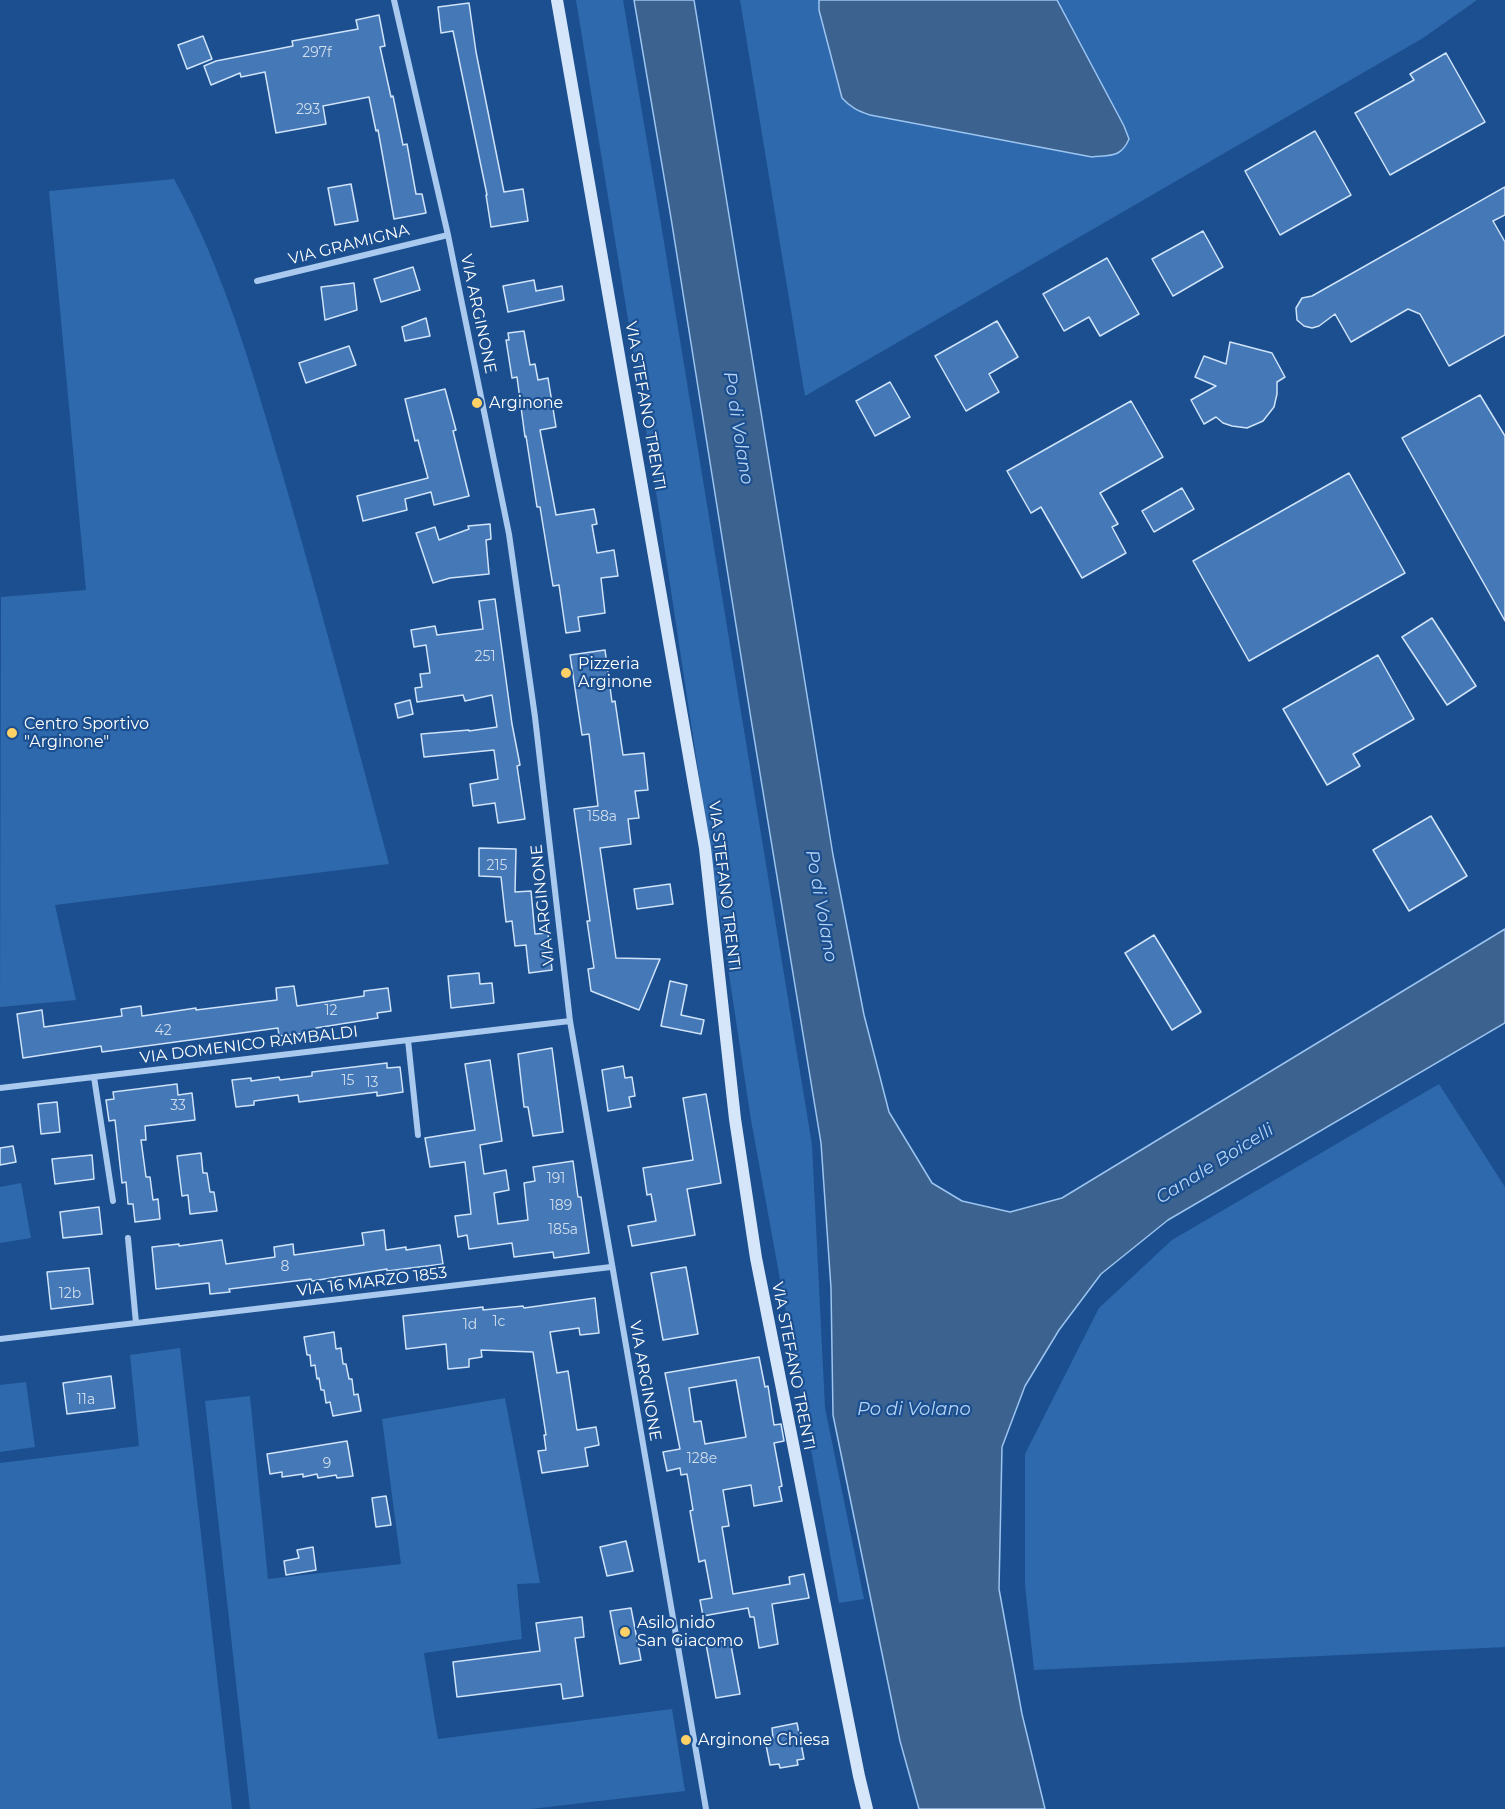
<!DOCTYPE html>
<style>
body{margin:0}
canvas{display:block;background:#1b4f8f}
</style>
<canvas width="1505" height="1809"></canvas>
<script>
const c = document.querySelector('canvas').getContext('2d');
c.lineJoin = 'round';
function paint(path, color) { c.fillStyle = color; c.fill(path, 'evenodd'); }
function trace(path, color, width, dash) { c.strokeStyle = color; c.lineWidth = width; c.lineCap = dash ? 'butt' : 'round'; c.setLineDash(dash || []); c.stroke(path); }
function drawText(font, color, halo, rows, align = 'center') {
  c.font = font + ' Montserrat,sans-serif'; c.lineWidth = 4.5; c.setLineDash([]); c.textBaseline = 'middle'; c.strokeStyle = halo; c.fillStyle = color; for (const [text, x, y, turn = 0] of rows) {
    c.save(); c.translate(x, y); c.rotate((+turn || 0) * Math.PI / 180); c.textAlign = isNaN(turn) ? turn : align; if (halo) c.strokeText(text, 0, 0); c.fillText(text, 0, 0); c.restore();
  }
}
paint(new Path2D(`
 M576 0H623L659 212 812 1145 825 1408 864 1599 839 1603 751 1120 655 485Z
 M740 0H1477L1423 38 805 396Z
 M174 179C224 270 252 370 281 469 319 600 354 732 389 864L55 905 76 1000 0 1007 1 597 86 590 49 191Z
 M1439 1084 1505 1187V1647L1034 1670 1025 1585V1454L1099 1308 1172 1240Z
 M21 1183 31 1238 0 1243V1187Z
 M180 1348 232 1809H0V1463L139 1446 130 1355Z
 M26 1382 35 1447 0 1452V1385Z
 M250 1396 268 1579 401 1564 382 1419 505 1398 540 1583 517 1584 522 1639 424 1653 438 1739 672 1709 685 1791 531 1809H250L205 1401Z`), '#2e69ad');
const water = new Path2D(`
 M634 0H694L833 855 864 1015 889 1112 932 1183 962 1201 1010 1212 1062 1198 1505 929V1023L1168 1220 1101 1274 1059 1330 1025 1386 1002 1447 999 1589 1022 1714 1045 1809H919L900 1741 833 1415 831 1288 821 1143 751 719 671 218Z
 M819 0H1057L1124 126 1129 139C1121 158 1110 155 1092 157L870 115C858 111 850 107 842 98L819 10Z`);
paint(water, '#3c6290');
trace(water, '#9cc4f0', 1.5);
const building = new Path2D(`
 M469 3 476 52 504 192 523 189 528 221 491 227 486 195H487L453 31 441 33 438 7Z
 M379 15 385 46 380 47 391 97 393 96 403 145 407 144 416 194H422L426 213 394 219 378 130 376 131 369 97 323 106 326 124 276 133 265 72 241 77 240 73 211 85 204 66 216 61 293 46 292 41 358 29 356 20Z
 M203 36 212 59 187 69 178 45Z
 M1446 53 1485 122 1390 175 1355 113 1414 80 1410 74Z
 M1315 131 1351 195 1280 235 1245 171Z
 M351 184 358 221 335 225 328 188Z
 M1505 187V215L1493 221 1505 242V335L1449 366 1420 314 1408 309 1351 342 1335 314 1319 326 1312 328 1304 326 1297 320 1296 308 1302 298 1312 296Z
 M1203 231 1223 267 1173 296 1152 259Z
 M1107 258 1139 314 1100 336 1089 317 1064 331 1043 294Z
 M413 267 420 290 381 302 374 279Z
 M534 280 536 291 562 286 564 300 508 312 503 286Z
 M354 283 357 310 325 320 321 287Z
 M426 318 430 336 405 341 402 327Z
 M997 321 1018 357 989 374 999 392 966 411 935 356Z
 M524 331 530 365 535 364 538 380 548 378 556 427 540 430 556 515 594 509 597 524 592 525 597 553 614 550 618 576 601 578 605 613 578 617 580 631 566 633 559 585 553 586 540 507H537L526 436 525 437 517 377 512 378 506 340H509L508 333Z
 M1230 342 1272 353 1285 377 1277 382V394L1274 407 1263 421 1247 428 1232 426 1223 423 1216 417 1204 424 1191 400 1216 386 1195 377 1204 356 1226 364Z
 M349 346 356 365 306 383 299 363Z
 M890 382 910 417 875 436 856 401Z
 M445 389 456 430 453 431 469 496 434 505 431 492 405 499 407 510 363 521 357 496 428 478 418 440 415 441 405 399Z
 M1480 395 1505 436V621L1402 438Z
 M1131 401 1163 457 1100 493 1118 524 1112 527 1126 553 1082 578 1041 507 1031 513 1007 471Z
 M1349 473 1405 573 1249 661 1193 561Z
 M1182 488 1194 509 1154 532 1142 511Z
 M490 524 491 539 486 540 489 574 450 578 433 583 416 533 435 527 439 540 469 529 468 526Z
 M495 599 512 724 520 765 517 766 525 819 498 823 495 803 473 806 470 784 498 779 494 750 424 757 421 734 469 730V731L497 727 492 695 465 701 463 695 417 702 415 688 422 687 420 674 430 673 426 645 414 647 411 630 435 626 437 635 483 629 479 601Z
 M1432 618 1476 686 1447 705 1402 637Z
 M605 650 612 702 615 701 623 755 644 753 648 790 635 791 639 818 628 819 631 844 600 848 616 958 660 959 639 1010 591 991 588 969 594 968 587 921H590L574 809 598 806 589 734 582 735 570 655Z
 M1378 655 1414 719 1353 754 1360 766 1327 785 1283 709Z
 M410 700 413 714 398 718 395 704Z
 M1431 816 1467 876 1409 911 1373 850Z
 M479 848 516 849 515 892 531 891 535 934 548 933 552 970 529 973 526 945 515 946 512 921 506 922 501 877 479 876Z
 M670 884 673 904 637 909 634 889Z
 M1154 935 1201 1012 1172 1030 1125 953Z
 M479 973 480 984 492 983 494 1003 451 1008 448 976Z
 M670 981 687 985 681 1015 704 1020 701 1034 661 1026Z
 M294 986 297 1006 364 996V991L388 988 391 1011 377 1013 378 1018 316 1028 317 1032 279 1036 278 1028 102 1052 101 1046 23 1058 17 1014 42 1010 44 1027 122 1016 121 1009 141 1006 142 1016 196 1008V1010L277 1000 276 988Z
 M552 1048 563 1132 533 1136 528 1107H524L518 1054Z
 M490 1060 502 1141 480 1145 484 1174 506 1170 509 1190 494 1193 498 1224 528 1220 524 1183 535 1181 533 1167 573 1161 578 1197H581L589 1253 554 1258 553 1252 514 1257 512 1243 469 1249 467 1235 458 1237 455 1216 471 1214 465 1162 430 1167 425 1138 475 1130 465 1064Z
 M387 1063V1068L400 1067 403 1092 377 1096V1092L299 1102 298 1095 254 1101V1105L236 1107 232 1080 251 1078V1081L279 1077 280 1080 312 1076V1072Z
 M623 1066 625 1078 632 1077 635 1096 629 1097 631 1107 608 1111 602 1070Z
 M177 1084 178 1095 192 1093 195 1120 145 1126 146 1140H141L146 1177H150L153 1200 158 1199 160 1219 135 1222 133 1204H128L126 1182 122 1183 115 1120 109 1121 106 1100 114 1099 113 1092Z
 M706 1094 721 1183 687 1189 695 1235 632 1246 628 1226 656 1221 651 1194 647 1195 643 1168 693 1160 683 1098Z
 M57 1102 60 1132 41 1134 38 1104Z
 M13 1146 16 1162 0 1165V1148Z
 M201 1153 203 1173H207L210 1192H214L217 1211 190 1214 188 1195 182 1196 177 1156Z
 M92 1155 94 1179 55 1184 52 1159Z
 M99 1207 102 1234 63 1238 60 1212Z
 M384 1230 386 1250 406 1247V1250L440 1245 443 1264 387 1271V1269L312 1281 311 1279 279 1283 229 1289 230 1292 210 1294 209 1283 156 1289 152 1247 179 1244V1246L222 1240 226 1264 275 1257 274 1247 293 1244 294 1255 364 1245 362 1233Z
 M686 1267 698 1334 663 1340 651 1273Z
 M89 1268 93 1304 51 1309 47 1272Z
 M595 1298 599 1333 580 1335 579 1328 550 1332 557 1373 568 1371 577 1430 596 1427 599 1445 585 1448 588 1466 542 1473 538 1451 546 1450 544 1435H546L533 1352 481 1350 482 1357 469 1359V1367L448 1369 446 1344 406 1349 403 1316 483 1307V1310L523 1306 524 1308Z
 M334 1332 336 1349 341 1348 343 1364H346L349 1379H352L354 1395 358 1394 361 1411 333 1416 330 1402 326 1403 324 1390H321L319 1378 317 1379 315 1365 311 1366 310 1355H307L304 1337Z
 M759 1357 765 1387 768 1386 774 1425 781 1424 784 1441 774 1443 782 1486 779 1487 782 1501 754 1506 751 1485 723 1490 729 1526 722 1527 733 1594 790 1584 789 1577 804 1574 809 1598 772 1604 778 1644 759 1648 754 1617H750L748 1608 703 1616 700 1600 712 1598 705 1560 699 1562 690 1511 693 1510 687 1474 681 1475 680 1468 667 1471 663 1452 680 1449 665 1373ZM736 1380 746 1437 705 1444 701 1421 694 1422 689 1388Z
 M111 1376 115 1408 67 1414 63 1383Z
 M347 1441 353 1476 337 1478 336 1475 318 1478 317 1474 303 1477V1474L282 1477V1472L270 1474 267 1454Z
 M386 1496 391 1525 376 1527 372 1498Z
 M626 1541 633 1571 607 1576 600 1547Z
 M313 1547 316 1570 286 1575 284 1561 299 1558 297 1550Z
 M631 1608 641 1660 620 1664 610 1611Z
 M582 1617 584 1637 575 1638 583 1696 563 1699 561 1684 457 1697 453 1662 540 1651 536 1623Z
 M730 1640 740 1694 716 1698 706 1644Z
 M797 1723 804 1759 797 1760 798 1765 780 1768 779 1764 770 1765 765 1740 773 1738 772 1728Z`);
paint(building, '#4478b7');
trace(building, '#cfe3fa', 1.5);
trace(new Path2D(`
 M394 0 448 235 509 534 535 717 570 1021 706 1809
 M257 281 448 235
 M408 1040 418 1135
 M94 1077 113 1201
 M0 1088 570 1021
 M128 1238 136 1323
 M0 1339 611 1267`), '#a9c9ee', 6);
trace(new Path2D(`
 M557 0 705 848 735 1119 756 1258 859 1776 867 1809`), '#d6e6fa', 12);
for (const [x, y, r, color] of [
 [477,403,6,"#ffd166"],
 [566,673,6,"#ffd166"],
 [12,733,6,"#ffd166"],
 [625,1632,6,"#ffd166"],
 [686,1740,6,"#ffd166"]
]) { const dot = new Path2D(); dot.arc(x, y, r, 0, 2 * Math.PI); c.fillStyle = color; c.fill(dot); trace(dot, '#1b4f8f', 2); }
drawText('14px', '#d0dded', null, [
 ["297f",317,53],
 ["293",308,110],
 ["251",485,657],
 ["158a",602,817],
 ["215",497,866],
 ["12",331,1011],
 ["42",163,1031],
 ["15",348,1081],
 ["13",372,1083],
 ["33",178,1106],
 ["191",556,1179],
 ["189",561,1206],
 ["185a",563,1230],
 ["8",285,1267],
 ["12b",70,1294],
 ["1c",499,1322],
 ["1d",470,1325],
 ["11a",86,1400],
 ["128e",702,1459],
 ["9",327,1464]
]);
drawText('16px', '#fff', '#1b4f8f', [
 ["VIA GRAMIGNA",349,245,-14],
 ["VIA ARGINONE",478,314,78],
 ["VIA STEFANO TRENTI",645,406,80],
 ["VIA STEFANO TRENTI",724,886,83],
 ["VIA ARGINONE",543,905,-96],
 ["VIA DOMENICO RAMBALDI",249,1045,-7],
 ["VIA 16 MARZO 1853",372,1282,-7],
 ["VIA STEFANO TRENTI",793,1366,79],
 ["VIA ARGINONE",645,1381,80]
]);
drawText('16px', '#fff', '#1b4f8f', [
 ["Arginone",489,403],
 ["Pizzeria",578,664],
 ["Arginone",578,682],
 ["Centro Sportivo",24,724],
 ["\"Arginone\"",24,742],
 ["Asilo nido",637,1623],
 ["San Giacomo",637,1641],
 ["Arginone Chiesa",698,1740]
], 'left');
drawText('italic 18px', '#b5d3f5', '#1b4f8f', [
 ["Po di Volano",738,428,81],
 ["Po di Volano",821,906,80],
 ["Canale Boicelli",1215,1164,-32],
 ["Po di Volano",914,1410]
]);
</script>
